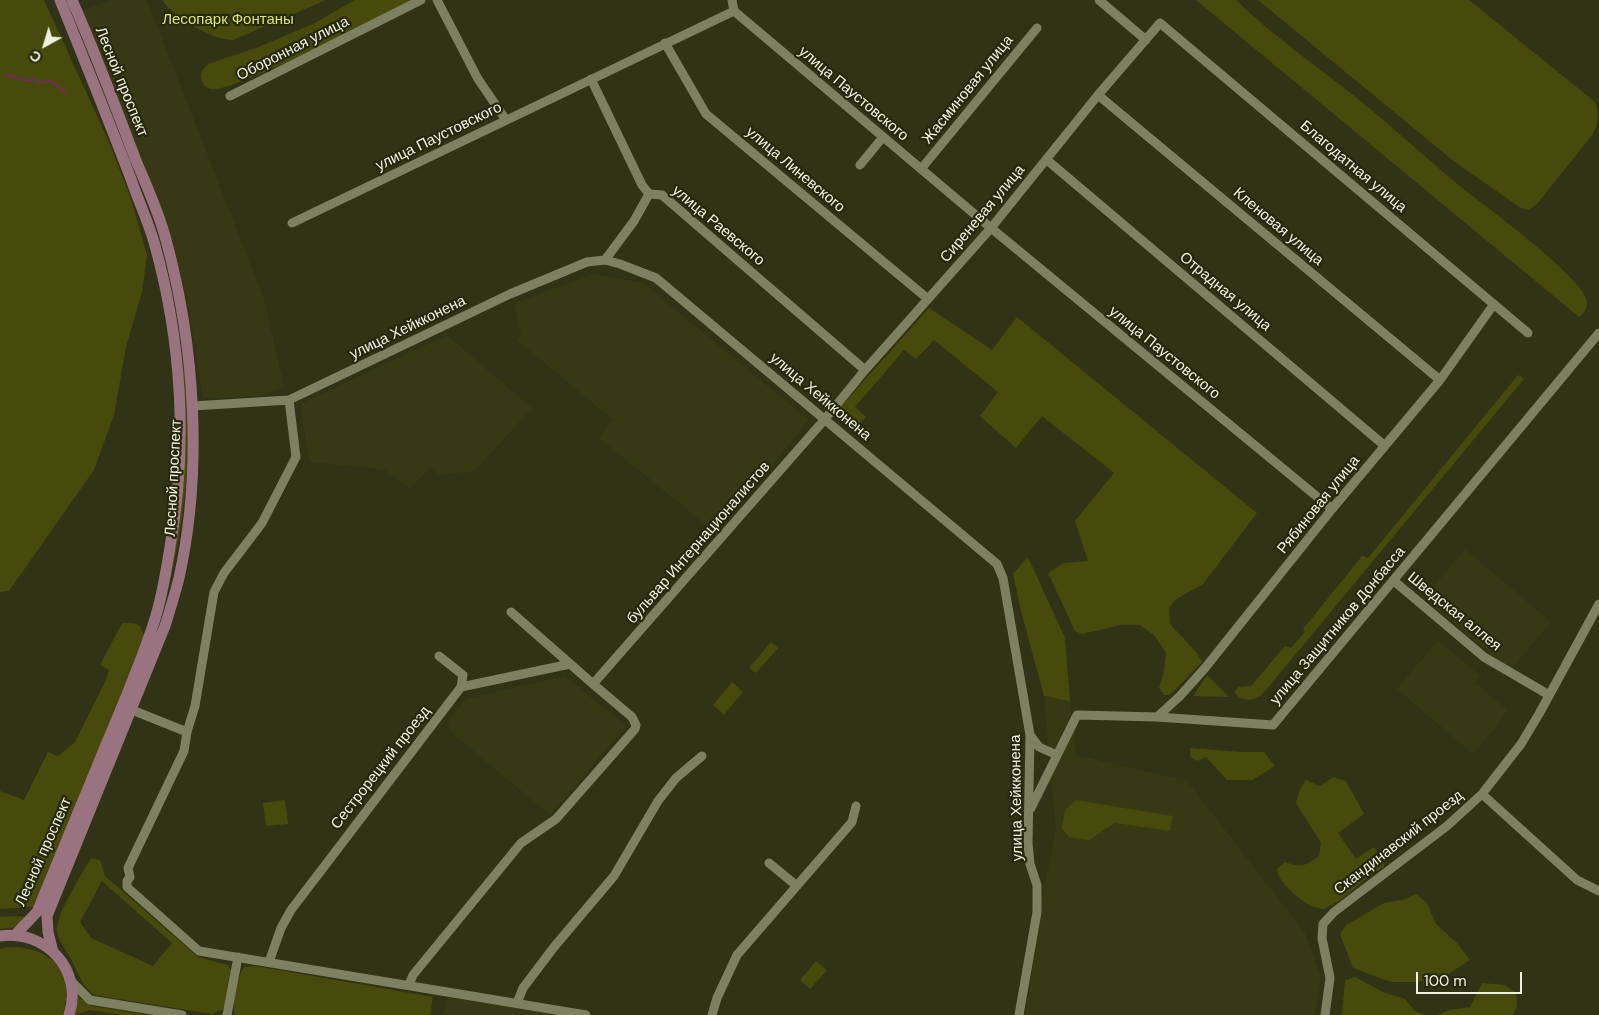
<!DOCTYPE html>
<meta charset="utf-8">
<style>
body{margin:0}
#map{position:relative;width:1599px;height:1015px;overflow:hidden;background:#313316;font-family:"DM Sans",sans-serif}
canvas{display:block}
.north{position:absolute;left:20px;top:20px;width:50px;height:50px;-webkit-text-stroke:4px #27290c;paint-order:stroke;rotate:219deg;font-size:14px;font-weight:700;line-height:20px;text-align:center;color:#f0f2e1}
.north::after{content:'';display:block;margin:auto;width:18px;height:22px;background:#f0f2e1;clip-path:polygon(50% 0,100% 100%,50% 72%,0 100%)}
.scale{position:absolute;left:1416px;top:972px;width:106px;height:22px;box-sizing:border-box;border:2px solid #f0f2e1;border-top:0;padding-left:6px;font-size:15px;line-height:18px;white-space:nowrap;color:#f0f2e1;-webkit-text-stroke:4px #27290c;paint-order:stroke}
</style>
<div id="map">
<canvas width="1599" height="1015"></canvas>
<div class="north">С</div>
<div class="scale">100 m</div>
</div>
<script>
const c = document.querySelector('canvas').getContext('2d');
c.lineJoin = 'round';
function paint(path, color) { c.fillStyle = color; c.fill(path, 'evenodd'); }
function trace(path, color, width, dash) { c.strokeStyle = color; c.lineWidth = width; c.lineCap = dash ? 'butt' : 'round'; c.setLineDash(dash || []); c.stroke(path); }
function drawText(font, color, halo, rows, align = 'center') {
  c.font = font + ' "DM Sans",sans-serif'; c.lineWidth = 4.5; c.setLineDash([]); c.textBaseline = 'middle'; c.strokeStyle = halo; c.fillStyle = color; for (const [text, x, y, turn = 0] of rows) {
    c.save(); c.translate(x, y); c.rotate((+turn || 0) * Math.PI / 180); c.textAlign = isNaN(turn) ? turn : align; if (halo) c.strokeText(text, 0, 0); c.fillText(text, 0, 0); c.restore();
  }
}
paint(new Path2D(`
 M110 0H147L264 299 284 386 261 396 203 398 187 297 162 216 80 12Z
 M595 274 643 283 809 420 716 533 599 438 613 420 517 340 521 333 514 303Z
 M447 335 532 408 475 471 440 475 430 467 410 489 383 469 309 462 300 404Z
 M1465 549 1551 622 1512 668 1493 656 1424 598Z
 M1438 640 1480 676 1475 683 1507 710 1497 726 1473 754 1397 689Z
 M565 676 626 726 550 815 451 732 448 721 466 699Z
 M1044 696 1070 701 1076 755 1187 781 1305 933 1321 979 1315 1015H1026L1045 884 1056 830ZM1076 800 1172 816 1170 831 1115 823Z
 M448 997 559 1015H443Z`), '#373914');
paint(new Path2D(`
 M0 0H44L109 142 131 199 147 255 142 292 126 347 114 415 94 470 9 591 0 592Z
 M162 0H326L233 40C213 40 173 17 162 0Z
 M355 0H413C385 14 230 95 210 89 205 88 201 81 201 77 200 72 204 68 208 64L256 48 313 24Z
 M1196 0H1236C1275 38 1320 68 1363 103 1399 132 1433 165 1470 194 1493 212 1577 274 1586 298 1589 306 1585 312 1579 317Z
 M1258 0H1469L1595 102C1599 113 1599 123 1593 134L1537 204 1529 210 1521 208 1456 163Z
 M166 271C175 315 185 360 187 406 192 474 179 544 164 609H161L181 498 177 337Z
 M929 308 992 350 1017 317 1257 513 1203 584 1175 600 1169 608 1170 624 1197 653 1202 662 1170 695H1164L1159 688 1164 671 1166 653 1154 635 1140 625H1121L1082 634 1075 631 1048 573 1064 563 1088 561 1075 521 1114 473 1042 416 1016 448 980 416 998 392 934 340 916 359 904 350 855 407 866 417 857 427 838 410Z
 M1518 375 1524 379 1261 696 1250 700 1240 698 1234 692 1239 687 1251 686 1285 646 1291 648 1305 632 1303 629 1362 556 1368 558Z
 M1028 557 1065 638 1070 701 1044 696 1020 607 1013 574Z
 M122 623H134L140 626 145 638 77 803 33 907 0 909V791L24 800 48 752 58 756 75 742 105 682 109 670 100 665Z
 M771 642 778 648 756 673 749 668Z
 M1207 675 1229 697 1193 696Z
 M732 682 743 692 724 715 713 705Z
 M1190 748 1240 752H1264L1275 766 1252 780H1227L1206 757 1197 761 1190 756Z
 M1334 777 1346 781 1364 814 1338 833 1356 859 1374 847 1384 863V867L1369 876 1341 900 1324 909C1320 908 1315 908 1312 906 1300 901 1277 881 1277 869L1285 862C1302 868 1305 866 1319 856L1321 843 1296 803 1300 789 1306 780 1319 786Z
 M285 800 288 824 266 826 263 803Z
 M1076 800 1173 816 1170 831 1115 823 1089 840 1069 837 1062 828 1065 810Z
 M91 858 100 860 105 876 198 957 228 965 232 972 224 1009 212 1014 94 995C83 987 79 975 73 963 68 952 59 943 57 932 55 915 82 874 91 858ZM102 881 172 943 153 966 91 938 80 922Z
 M1416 894 1427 903 1436 924 1457 943 1470 960 1447 975 1418 982H1391L1353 968 1340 934 1346 925 1384 903 1402 900Z
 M17 916 26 917 16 927 0 929V917Z
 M8 947C51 946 76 972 63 1015H0V949Z
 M816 961 827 970 810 989 800 980Z
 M255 966 433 997 430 1015H235C232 1002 236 978 244 967Z
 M1355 977 1383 992 1405 999 1415 1011 1425 1015H1342L1345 980Z
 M1482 983 1505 985 1516 993 1517 1006 1513 1015H1438L1449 1010 1470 1007Z
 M78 997 92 1006 147 1015H123L90 1010 75 1015Z`), '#474a0b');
trace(new Path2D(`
 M6 75 28 81 35 79 40 83 49 81 56 84 67 94`), '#702c5b', 2);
trace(new Path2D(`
 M437 0 478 79 506 120
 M732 0 734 11
 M1099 0 1146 40
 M734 11 991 228 1332 509
 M665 43 706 114 928 299
 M591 79 642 185 649 194 662 195 865 370
 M1098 95 1440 380
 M230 96 421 0
 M1047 160 1385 446
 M860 165 883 137
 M921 169 1037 28
 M292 223 734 11
 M605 260 634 221 649 194
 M289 400 296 457 262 523 224 573 214 592 195 706 187 732 184 751 128 868 130 877 127 881V887L199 951 586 1015
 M193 406 289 400 510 294 587 262 605 260 620 264 656 278 997 564 1003 578 1030 735 1028 843 1030 864 1037 885V912L1019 1015
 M1394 581 1484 657 1549 695
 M511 612 593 684 825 419 865 370 991 228 1098 95 1160 23 1528 333
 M439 656 463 675 461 687
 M132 710 187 732
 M1157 717 1180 696 1205 668 1332 509 1440 380 1494 304
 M1030 735 1039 747 1057 755
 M1482 794 1577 880 1599 891
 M1031 808 1077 715 1157 717 1273 725 1599 333
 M769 863 797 886
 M269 962 281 928 291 910 461 687 570 664
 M70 980 90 1000 182 1015
 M409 985 413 975 521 843 556 819 635 729 636 725 632 717 593 684
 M517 1003 523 988 554 947 614 876 658 801 676 778 702 756
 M227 1015 238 957
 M712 1015 717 998 737 955 852 822 856 806
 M1325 1015 1330 978 1322 938 1323 924 1334 912 1447 826 1482 794 1521 744 1539 714 1599 604`), '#7d8161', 9);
trace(new Path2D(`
 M15 935 37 912C59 859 81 805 103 752 121 709 140 666 154 622 162 598 166 572 170 547 188 446 182 341 154 242 148 221 138 200 131 179 108 119 84 59 60 0
 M0 936C45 929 84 970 69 1015
 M53 952 48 932 47 916 165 626C170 610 175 594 179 578 203 470 195 346 166 240 159 212 146 185 135 158 115 105 95 52 72 0`), '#9a7380', 11);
drawText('15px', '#dbe36c', '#27290c', [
 ["Лесопарк Фонтаны",228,20]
]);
drawText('15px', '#f0f2e1', '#27290c', [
 ["Оборонная улица",293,49,-27],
 ["Лесной проспект",121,82,68],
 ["Жасминовая улица",968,90,-51],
 ["улица Паустовского",853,94,40],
 ["улица Паустовского",439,137,-26],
 ["Благодатная улица",1353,167,40],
 ["улица Линевского",795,170,40],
 ["Сиреневая улица",983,214,-50],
 ["улица Раевского",718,226,40],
 ["Кленовая улица",1278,227,40],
 ["Отрадная улица",1225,292,40],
 ["улица Хейкконена",408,328,-26],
 ["улица Паустовского",1164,353,39],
 ["улица Хейкконена",820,397,40],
 ["Лесной проспект",174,478,-87],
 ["Рябиновая улица",1319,505,-51],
 ["бульвар Интернационалистов",699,543,-49],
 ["Шведская аллея",1454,612,39],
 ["улица Защитников Донбасса",1338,626,-50],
 ["Сестрорецкий проезд",381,768,-52],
 ["улица Хейкконена",1017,798,-91],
 ["Скандинавский проезд",1399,843,-38],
 ["Лесной проспект",44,852,-66]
]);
</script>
